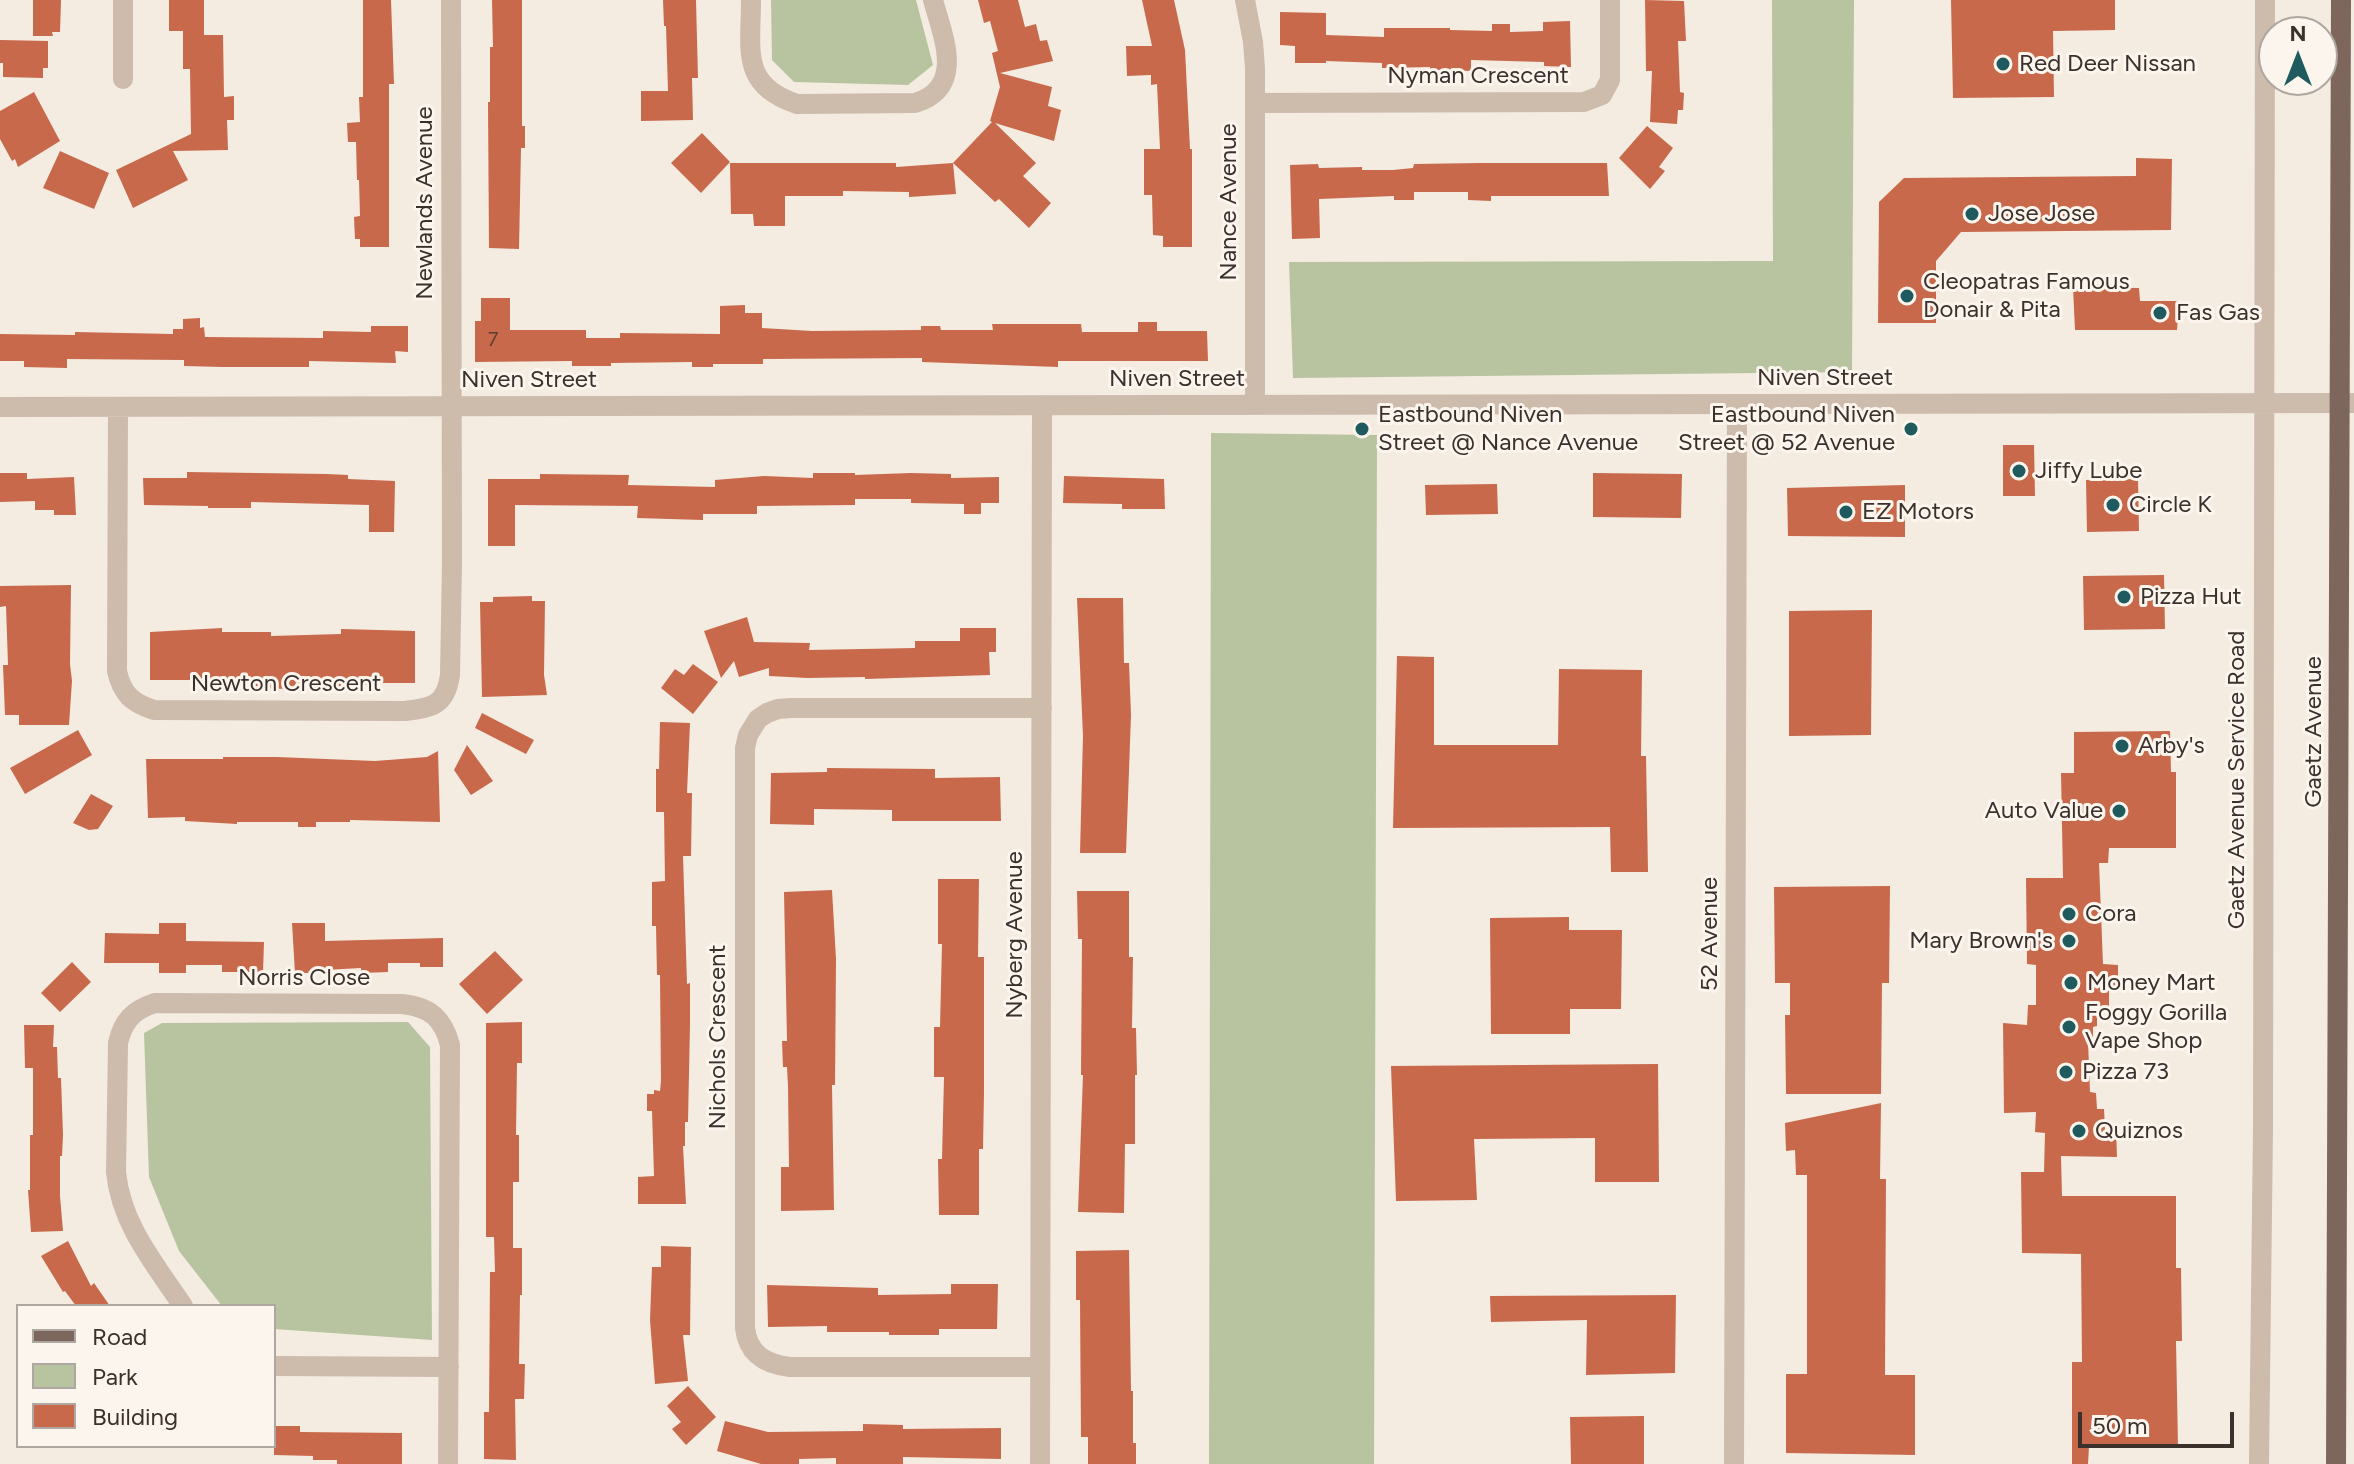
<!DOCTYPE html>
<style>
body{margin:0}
#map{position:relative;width:2354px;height:1464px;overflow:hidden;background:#f4ebe1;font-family:Figtree,sans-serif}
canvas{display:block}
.legend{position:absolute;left:16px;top:1304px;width:260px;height:144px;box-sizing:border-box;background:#fbf5ee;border:2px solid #aea6a0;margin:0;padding:10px 14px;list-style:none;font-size:24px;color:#3b302b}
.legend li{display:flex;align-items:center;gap:16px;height:40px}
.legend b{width:40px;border:2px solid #aea6a0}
.north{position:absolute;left:2258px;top:16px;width:80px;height:80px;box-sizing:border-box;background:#fbf5ee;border:2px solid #aea6a0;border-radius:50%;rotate:0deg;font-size:22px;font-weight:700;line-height:32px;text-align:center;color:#3b302b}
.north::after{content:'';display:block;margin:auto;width:28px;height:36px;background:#1f5a5e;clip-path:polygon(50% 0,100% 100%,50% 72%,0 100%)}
.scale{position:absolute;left:2078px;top:1412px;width:156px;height:36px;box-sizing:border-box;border:4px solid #3b302b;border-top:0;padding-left:10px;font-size:24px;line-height:28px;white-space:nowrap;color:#3b302b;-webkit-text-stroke:6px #fbf5ee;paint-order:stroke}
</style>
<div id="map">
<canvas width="2354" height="1464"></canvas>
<ul class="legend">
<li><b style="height:10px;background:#7d675c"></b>Road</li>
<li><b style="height:22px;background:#b8c4a0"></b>Park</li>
<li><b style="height:22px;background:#c8694b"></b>Building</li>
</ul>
<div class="north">N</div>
<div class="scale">50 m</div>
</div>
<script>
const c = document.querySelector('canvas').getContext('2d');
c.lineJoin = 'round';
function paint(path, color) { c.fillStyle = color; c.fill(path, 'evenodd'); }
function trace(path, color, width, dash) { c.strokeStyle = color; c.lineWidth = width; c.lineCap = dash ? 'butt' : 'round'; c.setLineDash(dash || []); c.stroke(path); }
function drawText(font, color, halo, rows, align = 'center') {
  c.font = font + ' Figtree,sans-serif'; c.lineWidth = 6; c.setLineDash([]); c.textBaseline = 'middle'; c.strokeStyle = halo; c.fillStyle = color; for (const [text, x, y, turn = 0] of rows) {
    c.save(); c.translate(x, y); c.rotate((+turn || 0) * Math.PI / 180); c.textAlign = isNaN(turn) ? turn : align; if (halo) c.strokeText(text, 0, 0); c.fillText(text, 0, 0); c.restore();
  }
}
paint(new Path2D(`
 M771 0H916L933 65 908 85 794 82 772 60Z
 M1772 0H1854L1852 372 1293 378 1289 262 1773 261Z
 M1211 433 1377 435 1374 1464H1209Z
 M408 1022 430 1047 432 1340 274 1329V1306H222L179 1251 149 1177 144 1033 162 1023Z`), '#b8c4a0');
paint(new Path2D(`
 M33 0H61L60 32H52L53 36H33Z
 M169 0H204V35H223L224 97 234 96V120H227L228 150 173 151 188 180 133 208 116 170 191 134 190 69H183V31H169Z
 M363 0H391L394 84H389V247H360V239H355L354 217 360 216 359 180H357L356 142H348L347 123 360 122 359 97H363Z
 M492 0H522V126H525V148H521L519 249 489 248 488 102H490V47H493Z
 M663 0H696L698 78H692L693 120 641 121V91H668L666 26H664Z
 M978 0H1018L1025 27 1036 24 1040 41 1047 40 1053 61 1000 73 1052 87 1048 106 1061 110 1054 141 995 123 1036 163 1023 176 1051 203 1029 228 999 199 995 202 953 163 956 194 909 197V192L843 191V196H785V226H754L753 214H731L730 163H896V167L953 163 992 122 990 121 1000 87 992 53 998 51 990 21 984 23Z
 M1142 0H1174L1185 50 1190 149H1192V247H1163V236L1153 235 1152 195H1144V149H1160L1157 84 1151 85V75L1127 76 1126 46H1152Z
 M1645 0 1684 1 1686 41H1678L1680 92 1684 93 1683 110H1678L1677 124 1650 122 1652 71H1646Z
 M1951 0H2115V30L2053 31 2054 97 1953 98Z
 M1280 12 1326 13V35L1384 37V28H1450V30L1492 31V24H1510V32L1543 31V22L1570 21 1571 67 1544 66V62L1471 60V71L1430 70V67L1382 68V63L1326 61V63H1295V46L1280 45Z
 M0 40 48 41V68H43V78L3 77V63H0Z
 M34 92 60 141 18 167 15 159 12 161 0 139V111Z
 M1647 126 1673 148 1659 167 1665 171 1650 189 1619 158Z
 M702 133 730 162 701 193 671 163Z
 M60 151 109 173 94 209 43 188Z
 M2136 158 2172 159 2171 230 1961 232 1936 261V323H1878L1879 202 1904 178 2136 176Z
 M1480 163H1607L1609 196H1491V201L1468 200V192H1414V200H1394V196L1319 199 1320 238 1292 239 1290 165 1318 164 1319 168 1362 167V170H1393L1413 168 1414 164Z
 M2073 287 2139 288 2140 301H2179L2177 330H2075Z
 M481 298H510V330H586V338H620V333L720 334V306L745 305V313H762V328L812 331 921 330V326H940L941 330H993L992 324H1081L1082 332H1138V322H1157V331H1207L1208 361H1058V367L922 362V358L763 359V364H713V367H692V362L611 363V366H572V361L475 362V321H481Z
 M200 318V328L204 327 205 337 323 338V331L371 332V326H408V352L395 351 396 363 309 361V367H223L184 366V360L67 359V368L24 367V361H0V334L75 335V332L173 334V329H183V319Z
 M2003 445H2034L2035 496H2003Z
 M187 472 327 474 348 475V479L395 481 394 532H369V505L251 502V508H208V506L144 505 143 478H187Z
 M0 473H27V479L74 477 76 515H54V510H35V501L0 502Z
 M813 473H855V475L911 473 951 474V478L999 477V503H981V514H964V504L911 503V499H855V505L757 506V514H703V520L637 518 638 506 515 505V546H488V479H540V474L629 475 628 485 715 487V480L764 476 813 478Z
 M1593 473 1682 474 1681 518 1593 517Z
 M1064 476 1164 479 1165 509H1122V504L1063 503Z
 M2138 479 2139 531 2087 532 2086 480Z
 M1497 484 1498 514 1426 515 1425 485Z
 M1905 485V537L1788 536 1787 488Z
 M2164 575 2165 629 2084 630 2083 576Z
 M71 585 70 664 72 681 69 725H19V715H5L3 665H8L6 606 0 607V586Z
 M532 596V601H545L544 675 547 695 482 697 480 602H493V597Z
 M1077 598H1123L1124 663H1129L1131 715 1126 853H1080L1083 736Z
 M1872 610 1871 735 1789 736V611Z
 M747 617 754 642 810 643 809 650 915 648V641H960V628H996V652H989L990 675 865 679V677L808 678 769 676V668L739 677 734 661 721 678 704 631Z
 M222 628V632H271V636L341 634V629L415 631V683H367V685L293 689 242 688V685H200V680H150V632Z
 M1397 656 1434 657V745H1558L1559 669 1642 670 1641 756H1646L1648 872H1611L1610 827 1393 828Z
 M693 664 718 682 693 714 661 688 675 669 684 675Z
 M482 713 534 740 526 754 475 728Z
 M660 722 690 723 687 793H692L691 856H683L687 984 690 983V1024L688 1122H685V1146H683L686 1204H638V1177L654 1176 652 1111H647V1094H654V1090L660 1091 661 1081 660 975H657L656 926H652V882L665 881 664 812H656V769H659Z
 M78 730 92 755 25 794 10 768Z
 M2170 731 2171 772H2176V848H2109L2108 863H2099L2103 964 2118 965V988H2109V1007H2097V1026L2093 1027V1040L2088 1041 2090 1092 2096 1093 2097 1109H2104L2105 1129H2116L2117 1157 2061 1156 2062 1196H2176V1268H2181L2182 1341H2176L2178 1446H2089L2088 1464H2072V1362H2082L2081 1254 2022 1253 2021 1172H2044L2045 1133 2035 1132 2036 1112 2004 1113 2003 1023 2027 1025 2028 1005H2036V965L2027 964 2026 878H2063L2061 773H2074V732Z
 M467 745 493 781 471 795 454 770Z
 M438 751 440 822 350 820V822H316V827H298V822H237V824L185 821V817L148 818 146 759H223V757H277L375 761 427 757Z
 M827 768 935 769V778L1000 777 1001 821H892V810L814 809V825L770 824 771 773 827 772Z
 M91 794 113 806 98 829 89 830 73 823Z
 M938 879H979L978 957H984V1092L983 1149H979V1215H939L938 1159H942L944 1077H934V1027H940L942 944H938Z
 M1890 886 1889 983H1882L1881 1094H1786L1785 1015H1790V983H1775L1774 887Z
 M832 890 836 959 835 1085H832L834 1210 781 1211V1167H789L788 1086 787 1067H783L782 1041H787L784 892Z
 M1077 891H1129V957H1133L1132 1028H1136L1137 1075H1135V1144H1125L1124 1213 1078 1212 1083 1075H1081L1082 939H1078Z
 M1569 917V930H1622L1621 1009H1570V1034H1491L1490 918Z
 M159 923H186V941L264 942 263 972H222V965H186V973H159V963H104L105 933 159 934Z
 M292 923H325V941L443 938V967H420V963H388V972L361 973V968L325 970V973H295Z
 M495 951 523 980 487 1014 459 984Z
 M72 962 91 982 60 1012 41 993Z
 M522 1022V1063H517L516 1135H519V1182H513V1248H522V1295H520L519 1364H525L524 1399H515L516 1460 484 1459V1412H489L490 1272H495L494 1237H486V1023Z
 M24 1025H54L53 1047H57L58 1078H61L63 1135 62 1156H60V1196L63 1231 31 1232 28 1190H30V1135H33V1068H25Z
 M1658 1064 1659 1182H1595V1138L1474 1139 1477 1200 1396 1201 1391 1066Z
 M1881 1103 1880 1179H1886L1885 1375H1915V1455L1786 1453V1374H1807V1175H1796L1795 1150 1786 1151 1785 1123Z
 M68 1241 91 1286 94 1283 110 1306H76L65 1291 63 1292 41 1256Z
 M661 1246 691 1247 690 1335H683L688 1381 655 1384 650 1320 652 1267H661Z
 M1129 1250 1131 1391H1133V1443H1136V1464H1088V1437H1081L1080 1300H1076V1251Z
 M951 1284H998L997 1329H939V1335H889V1332H827V1326L768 1327 767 1285 878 1288V1295L951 1294Z
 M1676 1295 1675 1373 1586 1375 1587 1320 1491 1322 1490 1296Z
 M688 1386 716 1417 686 1445 672 1429 681 1422 667 1406Z
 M1644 1416V1464H1571L1570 1417Z
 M725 1421 768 1432 863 1431V1424L903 1425V1429L1001 1428V1459L903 1457V1464H836V1458L799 1459V1464H761L717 1451Z
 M274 1426H300V1432L402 1433V1464H337V1460H313V1456L274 1455Z`), '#c8694b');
trace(new Path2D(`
 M123 0V79
 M751 0C751 50 740 85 797 104L915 103C966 87 943 37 933 0
 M1245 0 1253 42 1255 68V404
 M1255 103 1584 102 1602 95 1610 80V0
 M0 407 2354 403
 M118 407 117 671C122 694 132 703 154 710L405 711C432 708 446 705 450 675L452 562 451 0
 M183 1306C154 1263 121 1224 116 1172L118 1043C123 1021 133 1010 155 1003L402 1004C430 1007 443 1018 450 1045L448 1464
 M274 1366 449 1367
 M1040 1367H790C765 1364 748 1354 745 1328V748L748 735 758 719 767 713 778 709 791 708H1042
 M1040 1464 1042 405
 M1734 1464 1737 404
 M2259 1464 2263 1128 2265 0`), '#cdbbac', 20);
trace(new Path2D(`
 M2336 1464 2341 0`), '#7d675c', 20);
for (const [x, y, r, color] of [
 [2003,64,8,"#1f5a5e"],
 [1972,214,8,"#1f5a5e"],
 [1907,296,8,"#1f5a5e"],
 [2160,313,8,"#1f5a5e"],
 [1362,429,8,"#1f5a5e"],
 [1911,429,8,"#1f5a5e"],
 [2019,471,8,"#1f5a5e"],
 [2113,505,8,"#1f5a5e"],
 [1846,512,8,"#1f5a5e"],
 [2124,597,8,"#1f5a5e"],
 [2122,746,8,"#1f5a5e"],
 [2119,811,8,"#1f5a5e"],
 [2069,914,8,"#1f5a5e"],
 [2069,941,8,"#1f5a5e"],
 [2071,983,8,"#1f5a5e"],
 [2069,1027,8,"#1f5a5e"],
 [2066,1072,8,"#1f5a5e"],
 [2079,1131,8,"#1f5a5e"]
]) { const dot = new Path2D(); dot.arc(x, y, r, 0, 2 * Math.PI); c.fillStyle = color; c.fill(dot); trace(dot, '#fbf5ee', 3); }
drawText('20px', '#5e3e33', null, [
 ["7",493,340]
]);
drawText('24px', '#3b302b', '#fbf5ee', [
 ["Red Deer Nissan",2019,64],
 ["Jose Jose",1988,214],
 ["Cleopatras Famous",1923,282],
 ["Donair & Pita",1923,310],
 ["Fas Gas",2176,313],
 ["Eastbound Niven",1378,415],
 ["Street @ Nance Avenue",1378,443],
 ["Eastbound Niven",1895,415,"right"],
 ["Street @ 52 Avenue",1895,443,"right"],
 ["Jiffy Lube",2035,471],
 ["Circle K",2129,505],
 ["EZ Motors",1862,512],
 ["Pizza Hut",2140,597],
 ["Arby's",2138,746],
 ["Auto Value",2103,811,"right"],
 ["Cora",2085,914],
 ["Mary Brown's",2053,941,"right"],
 ["Money Mart",2087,983],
 ["Foggy Gorilla",2085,1013],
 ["Vape Shop",2085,1041],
 ["Pizza 73",2082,1072],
 ["Quiznos",2095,1131]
], 'left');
drawText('24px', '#3b302b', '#fbf5ee', [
 ["Nyman Crescent",1478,76],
 ["Nance Avenue",1229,202,-90],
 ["Newlands Avenue",425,203,-90],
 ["Niven Street",1825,378],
 ["Niven Street",1177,379],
 ["Niven Street",529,380],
 ["Newton Crescent",286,684],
 ["Gaetz Avenue",2314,732,-90],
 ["Gaetz Avenue Service Road",2237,780,-90],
 ["52 Avenue",1710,934,-90],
 ["Nyberg Avenue",1015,935,-90],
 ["Norris Close",304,978],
 ["Nichols Crescent",718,1037,-90]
]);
</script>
